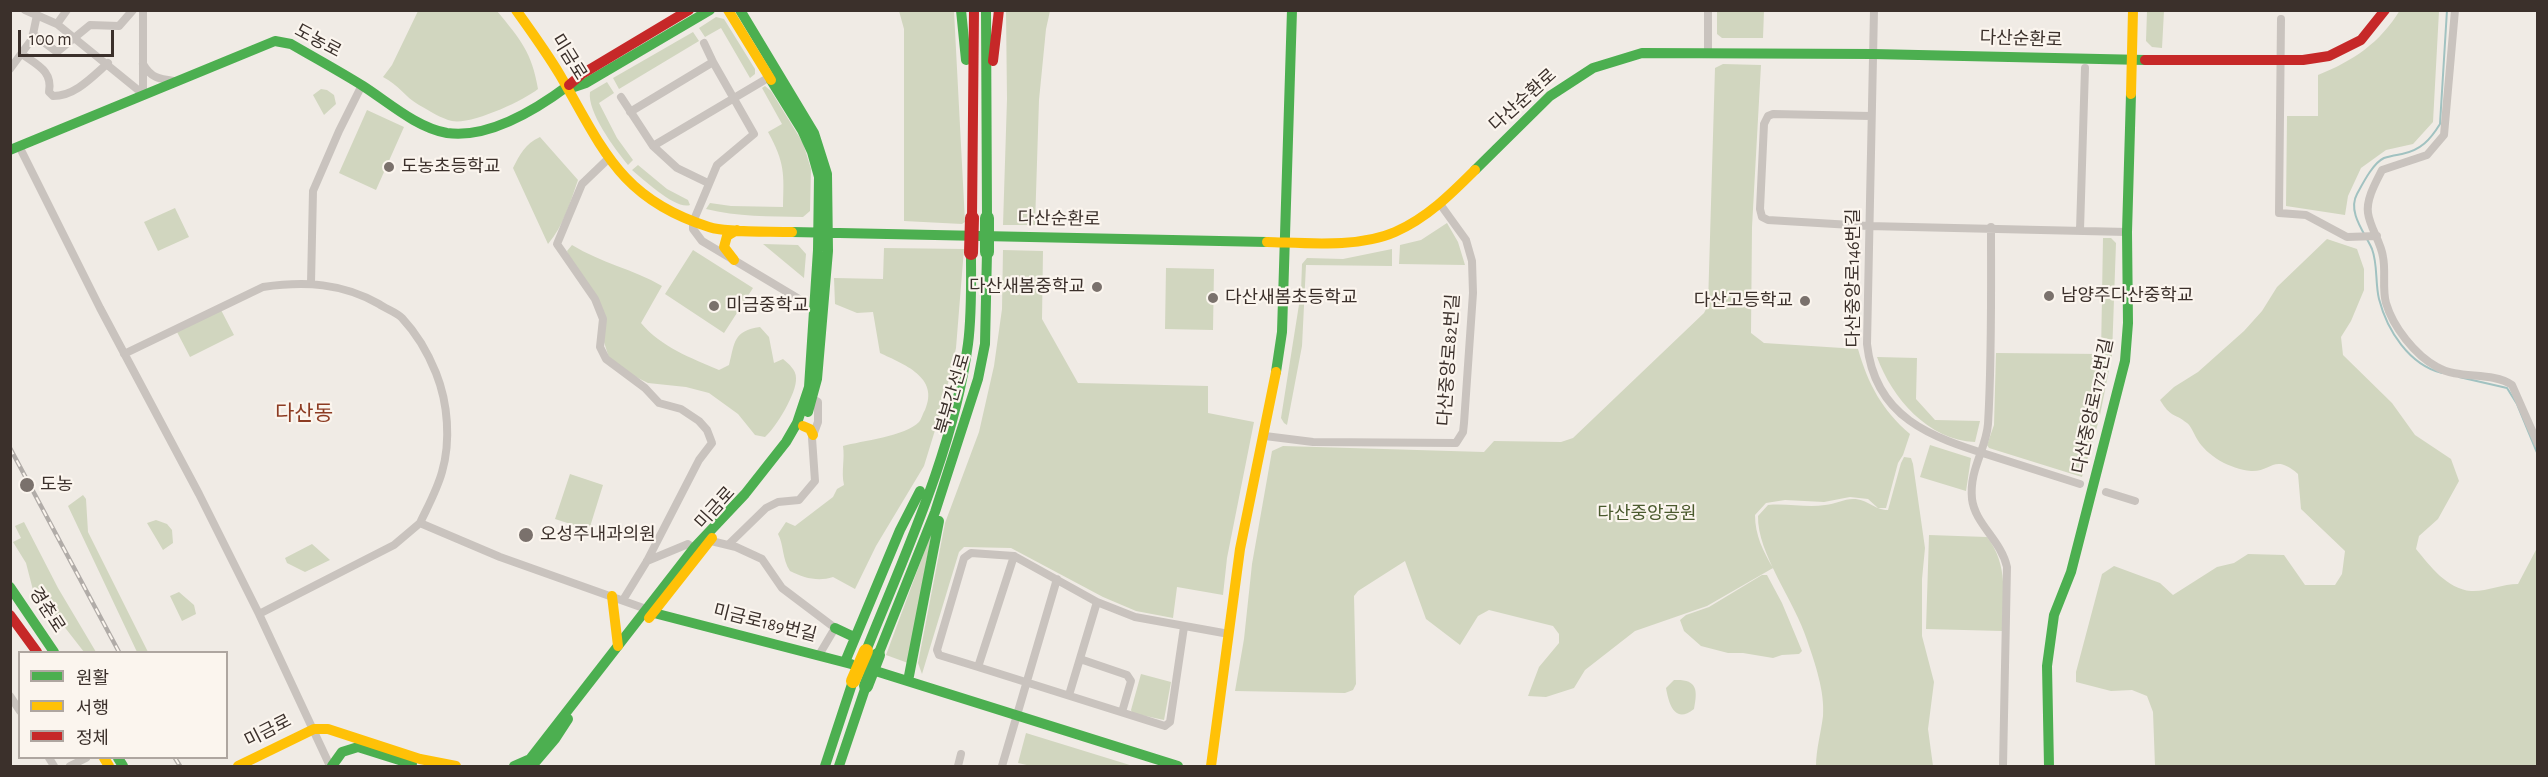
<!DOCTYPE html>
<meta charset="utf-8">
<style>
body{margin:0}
#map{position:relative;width:2548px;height:777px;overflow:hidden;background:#f0ebe5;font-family:"Alegreya Sans","Noto Sans KR",sans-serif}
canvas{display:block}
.frame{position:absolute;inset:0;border:12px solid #3b302b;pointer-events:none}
.legend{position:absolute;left:18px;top:651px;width:210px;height:108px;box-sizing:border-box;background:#fbf5ee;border:2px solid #aea6a0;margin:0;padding:8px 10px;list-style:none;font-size:18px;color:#3b302b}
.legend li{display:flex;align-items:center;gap:12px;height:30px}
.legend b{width:30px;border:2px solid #aea6a0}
.scale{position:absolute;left:18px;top:30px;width:96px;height:27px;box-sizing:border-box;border:3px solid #3b302b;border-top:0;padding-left:8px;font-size:18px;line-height:21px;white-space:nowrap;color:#3b302b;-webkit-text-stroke:4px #fbf5ee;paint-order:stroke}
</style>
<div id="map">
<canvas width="2548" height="777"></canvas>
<div class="frame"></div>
<ul class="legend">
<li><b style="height:8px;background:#4caf50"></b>원활</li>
<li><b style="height:8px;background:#ffc107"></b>서행</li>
<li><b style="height:8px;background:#c62828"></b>정체</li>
</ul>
<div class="scale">100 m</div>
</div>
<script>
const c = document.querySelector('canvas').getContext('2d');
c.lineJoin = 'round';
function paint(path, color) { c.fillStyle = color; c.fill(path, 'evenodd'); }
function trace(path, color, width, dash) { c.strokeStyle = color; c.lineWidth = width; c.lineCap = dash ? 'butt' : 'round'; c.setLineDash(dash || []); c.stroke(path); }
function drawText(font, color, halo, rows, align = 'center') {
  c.font = font + ' "Alegreya Sans","Noto Sans KR",sans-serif'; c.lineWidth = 4.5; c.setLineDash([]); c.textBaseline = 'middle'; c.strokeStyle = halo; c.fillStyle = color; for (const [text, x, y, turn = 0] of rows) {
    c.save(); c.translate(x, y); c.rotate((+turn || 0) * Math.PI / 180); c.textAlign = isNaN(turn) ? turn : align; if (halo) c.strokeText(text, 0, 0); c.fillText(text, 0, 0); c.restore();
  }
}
paint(new Path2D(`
 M2400 10 2439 11 2433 122 2413 144 2386 150 2361 168 2348 196 2345 215 2286 206 2287 116H2318V75C2353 61 2380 43 2400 10Z
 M418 11H497C520 39 532 52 538 89 523 101 471 125 452 121 442 119 428 110 419 105 405 97 399 85 383 77L392 65Z
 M899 11H954L965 222 962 224 904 221V29Z
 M1006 11H1050L1046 29 1039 100 1035 225H1003L1007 99Z
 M1717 11H1764L1763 38H1722L1717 34Z
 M2147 11H2164L2162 48 2152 47 2146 41Z
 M716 17 724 19 755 69V74L750 78 721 28 705 37 699 28Z
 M693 32 699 41 619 89 613 78Z
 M1723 64 1761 65 1752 227 1751 333 1764 343 1858 349C1868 384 1882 410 1910 434L1903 455 1898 463 1886 508H1878L1868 499 1850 497 1824 502 1785 500 1766 503 1755 515C1755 535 1763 551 1773 568L1707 606 1635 631 1585 670 1574 688 1546 697 1528 696 1539 667 1559 643V634L1553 626 1489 610 1478 616 1460 645 1426 619 1405 561 1358 591 1354 596 1356 684 1353 690 1345 693 1235 691 1244 639 1252 564 1272 451 1283 446 1484 452 1494 441 1561 442 1573 438 1704 313 1708 305 1715 68Z
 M607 82 614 93 599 103 617 138 633 160 628 165C615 149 587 112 590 92Z
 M765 86 771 91 803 143 811 169 810 211 803 217C770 216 737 217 706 209L710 203 731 206 783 207C784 173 785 163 768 132L782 124 762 88Z
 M321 89 327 90 334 95 336 104 324 115 313 95Z
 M367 110 404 127 376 190 339 173Z
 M540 137 578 180C570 203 564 225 548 244L513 168C520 154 525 144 540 137Z
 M638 165 667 189 688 200 690 205C676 210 644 180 632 170Z
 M175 208 189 237 158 251 144 222Z
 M1447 223 1458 242 1465 265 1399 264 1400 245 1421 240Z
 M2103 238H2111L2116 243 2112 355 2099 420 2082 477 1989 448 1987 445 1994 425 1996 353 2101 354Z
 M2327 239 2357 249 2364 269V290L2351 321 2341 337 2343 355 2392 403 2415 435 2451 459 2459 481 2438 519 2419 536 2416 549C2430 566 2447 589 2471 591 2486 592 2502 584 2518 584L2537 548V766H2155L2153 712 2147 696 2132 690 2111 691 2076 682V672L2102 574 2114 566 2160 583 2173 595 2217 567 2234 563 2248 554 2284 555 2305 585H2335L2342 574 2345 551 2301 509 2298 474C2274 453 2272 472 2251 471 2230 469 2207 456 2197 439 2194 434 2191 426 2187 423 2173 412 2171 418 2160 400L2174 387 2198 372 2244 331 2262 311 2277 287Z
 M763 244 798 245 806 254 804 278Z
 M572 245C601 263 633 269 662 286L641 323C661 347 691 358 719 370L729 365C735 342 733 331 760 327L769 337 774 363 783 359C789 364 796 370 796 378 797 393 776 427 765 437L755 435 738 414 709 393 686 387 648 383 628 373 609 358 604 342 605 318 570 259 567 251Z
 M884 248 964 249 956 348 944 401 924 466 876 546 855 589 833 577C818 582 804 578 790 571 782 559 784 545 778 534L786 522 795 526 833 497 837 489 844 485C841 471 845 460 843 446 861 441 906 436 919 422 921 420 923 413 925 410 940 377 903 364 880 353L873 312 857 313 835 304 834 278 883 279Z
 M1392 249V266L1306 265 1302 346 1287 425 1284 423 1281 418 1301 292 1302 264 1307 258 1343 259Z
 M693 250 753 288 724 333 665 294Z
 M1003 250 1043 251 1042 319 1078 383 1208 386V413L1254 422 1227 558 1223 595 1177 587 1173 618 1136 611 1103 597 1011 548 964 547 959 552 922 674 918 663 945 523 979 432 994 366 1002 309Z
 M1166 268 1214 269 1213 330 1165 329Z
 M221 310 234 335 190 357 177 332Z
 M1877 357 1917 358 1916 399 1935 420 1980 421 1975 442C1928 440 1892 398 1877 357Z
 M1930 445 1971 458 1966 491 1920 477Z
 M1904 457 1911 458 1913 464 1925 548 1922 579V636L1934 682 1928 729 1933 766H1816C1816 749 1821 733 1823 716 1825 692 1815 663 1807 640 1795 602 1757 553 1758 516L1768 505C1787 503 1807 508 1825 505 1835 504 1844 499 1853 499 1868 499 1874 510 1888 510L1901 463Z
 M570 474 603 485 589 530 555 519Z
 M83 495 86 499 88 532 148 652H137L68 506Z
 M156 520 167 524 172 530 173 543 163 550 147 523Z
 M24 522 58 588 96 652H84L56 616 50 620 33 590 26 563 13 542 21 538 15 526Z
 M932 531 908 663 886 655Z
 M1929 535 1987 537C2009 565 2003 598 2002 631L1926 629Z
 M312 544 330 560 305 572 287 563 285 558Z
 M1762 575H1767L1782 603 1802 651 1799 654 1782 655 1773 658 1743 653H1728L1701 646 1684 631 1680 620 1686 615 1709 607Z
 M179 592 194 605 196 614 182 621 170 596Z
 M1141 674 1171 682 1164 720 1132 713 1131 710Z
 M1674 680C1697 679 1698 689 1694 709 1675 724 1669 705 1666 688Z
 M1026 733 1133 766H1031L1018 763Z`), '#d1d6bf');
trace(new Path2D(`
 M2442 373C2409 365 2387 330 2379 299 2375 283 2378 265 2372 249 2365 233 2347 212 2357 194 2363 183 2373 163 2384 158 2390 156 2397 155 2402 154 2421 150 2430 140 2440 124L2447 10
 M2459 377 2507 388 2517 404 2538 455`), '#a1c2c1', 2);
trace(new Path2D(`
 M25 10 57 24 143 94
 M1874 10 1867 344C1875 418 1931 437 1992 456 2021 465 2051 475 2080 484
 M2455 10 2444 135 2427 155 2382 170C2376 182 2366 199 2368 213 2370 228 2381 242 2383 257 2386 271 2382 289 2386 303 2393 327 2415 355 2437 367 2459 380 2491 371 2512 385L2538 444
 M2281 19 2279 213 2306 215 2347 237 2377 236
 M57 24 67 10
 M33 34 57 52 90 25 119 26 133 10
 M704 43 713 62
 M1708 52V10
 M22 54C37 65 53 71 49 92L53 96C75 96 92 77 108 63
 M143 64C151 78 159 79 174 81
 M10 69 32 39 37 15
 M143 94V10
 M621 97 653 146 677 168 708 183
 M630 112 713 62 754 134 717 165 693 222V229L702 241 804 302
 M1871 116 1773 114 1768 116 1764 124 1760 209 1762 217 1768 220 1868 226 2127 232
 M19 146 100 308 199 494 259 614 330 766
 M653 146 773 75
 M608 159 582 184 557 244 595 299 603 319 600 347 606 359 645 388 659 403 681 409 699 421 707 430 712 443 699 460 647 561 623 600
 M1991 227C1991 292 1992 359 1988 424 1986 450 1969 469 1972 499 1975 524 2001 540 2007 567L2003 766
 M2080 230 2085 68
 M311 283 313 191 339 131 362 85
 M124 354 263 287C305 281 342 283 379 304 386 309 396 312 402 318 417 334 428 353 436 373 448 403 451 441 442 472 437 490 428 506 420 523
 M1265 436 1313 442 1456 443 1463 432 1464 423 1473 293 1472 261 1466 240 1440 204
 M2106 492 2135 501
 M707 540 736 547 762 559 782 588 835 628 819 655
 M728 545 766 508 778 502 799 500 815 481 812 438 818 422V402L813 399
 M647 561 688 544 694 548
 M259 614 394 545 420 523 500 557 649 610
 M1184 627 1170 722 1165 726 978 667 1014 556 1097 602 1135 617 1229 634
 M1080 659 1127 675 1131 681 1122 712
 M978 667 939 655 937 650 964 558 971 553 1014 556
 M1069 695 1097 602
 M10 696 20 711
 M49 758 54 766
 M70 766 86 758
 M958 766 961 754
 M1002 766 1057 579`), '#c9c3be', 8);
trace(new Path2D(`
 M740 10 814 133 827 174 828 251 817 379 808 412
 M961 10 966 60
 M986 10 987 218
 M571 88 586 83 710 10
 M10 150 275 41 291 44C315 58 339 71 363 86 388 102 417 128 447 133 490 139 537 109 569 85
 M1475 170 1550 96 1593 68 1642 53 1873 54 2145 60
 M792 232 1267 242
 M1276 372 1282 332 1292 10
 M10 587 54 652
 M654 613 851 664
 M835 628 854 637
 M866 651C905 554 954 449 968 344 972 314 971 283 971 253
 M878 655 935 512 978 379 985 344 987 252
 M845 662 900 530 920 491
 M866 668 1178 766
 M908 681 939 521
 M358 747 412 764
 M118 758 123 766
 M332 766 342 752 358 747
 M514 766 530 759 694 548 745 494 786 442 797 423 809 387 818 250 819 177 812 152 802 130 771 80
 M532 766 555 739 568 719
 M825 766 853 681
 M839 766 866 686
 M2049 766 2047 666 2054 615 2071 572 2125 361 2128 323 2127 232 2131 94`), '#4caf50', 10);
trace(new Path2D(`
 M516 10C531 31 547 53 560 75 603 149 620 199 709 227 726 233 771 231 792 232
 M728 10 771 80
 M2131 94 2133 10
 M1267 242C1306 243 1359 248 1395 232 1427 218 1451 194 1475 170
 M734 260 724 247 727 236 737 230
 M803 426 810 429 813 435
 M612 596 618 646
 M649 618 712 538
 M104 758 109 766
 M238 766 314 729H328L420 759 456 766
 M1211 766 1240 549 1276 372`), '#ffc107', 10);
trace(new Path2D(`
 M2145 60H2303L2329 56 2361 40 2385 10
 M993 61 999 10
 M569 85 582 74 689 10
 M972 218 974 10
 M10 615 37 652`), '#c62828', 10);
const rail = new Path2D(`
 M10 448 119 652
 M175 758 180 766`);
trace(rail, '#b1aca8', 4.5);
trace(rail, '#fbf5ee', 2, [7]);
trace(new Path2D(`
 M987 218V252
 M866 686 878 655`), '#4caf50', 14);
trace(new Path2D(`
 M853 681 866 651`), '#ffc107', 14);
trace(new Path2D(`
 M971 253 972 218`), '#c62828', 14);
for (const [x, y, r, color] of [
 [389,167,6,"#7a716c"],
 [1097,287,6,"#7a716c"],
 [2049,296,6,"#7a716c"],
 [1213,298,6,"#7a716c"],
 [1805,301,6,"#7a716c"],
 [714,306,6,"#7a716c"],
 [27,485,8,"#7a716c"],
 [526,535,8,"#7a716c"]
]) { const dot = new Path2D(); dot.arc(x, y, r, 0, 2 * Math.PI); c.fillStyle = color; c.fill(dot); trace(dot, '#fbf5ee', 2); }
drawText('18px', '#3b302b', '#fbf5ee', [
 ["다산순환로",2021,39,2],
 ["도농로",318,41,28],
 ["미금로",569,57,58],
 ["다산순환로",1523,100,-42],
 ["다산순환로",1059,219,1],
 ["다산중앙로146번길",1854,278,-90],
 ["다산중앙로82번길",1449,360,-86],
 ["북부간선로",953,394,-74],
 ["다산중앙로172번길",2093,406,-78],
 ["미금로",715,508,-48],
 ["경춘로",47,610,57],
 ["미금로189번길",765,623,14],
 ["미금로",268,731,-27]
]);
drawText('18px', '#3b302b', '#fbf5ee', [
 ["도농초등학교",401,167],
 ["다산새봄중학교",1085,287,"right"],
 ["남양주다산중학교",2061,296],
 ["다산새봄초등학교",1225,298],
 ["다산고등학교",1793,301,"right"],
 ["미금중학교",726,306],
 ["도농",40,485],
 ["오성주내과의원",540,535]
], 'left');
drawText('18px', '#4a5a2e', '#fbf5ee', [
 ["다산중앙공원",1647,514]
]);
drawText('21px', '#8c3b22', '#fbf5ee', [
 ["다산동",304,414]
]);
</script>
